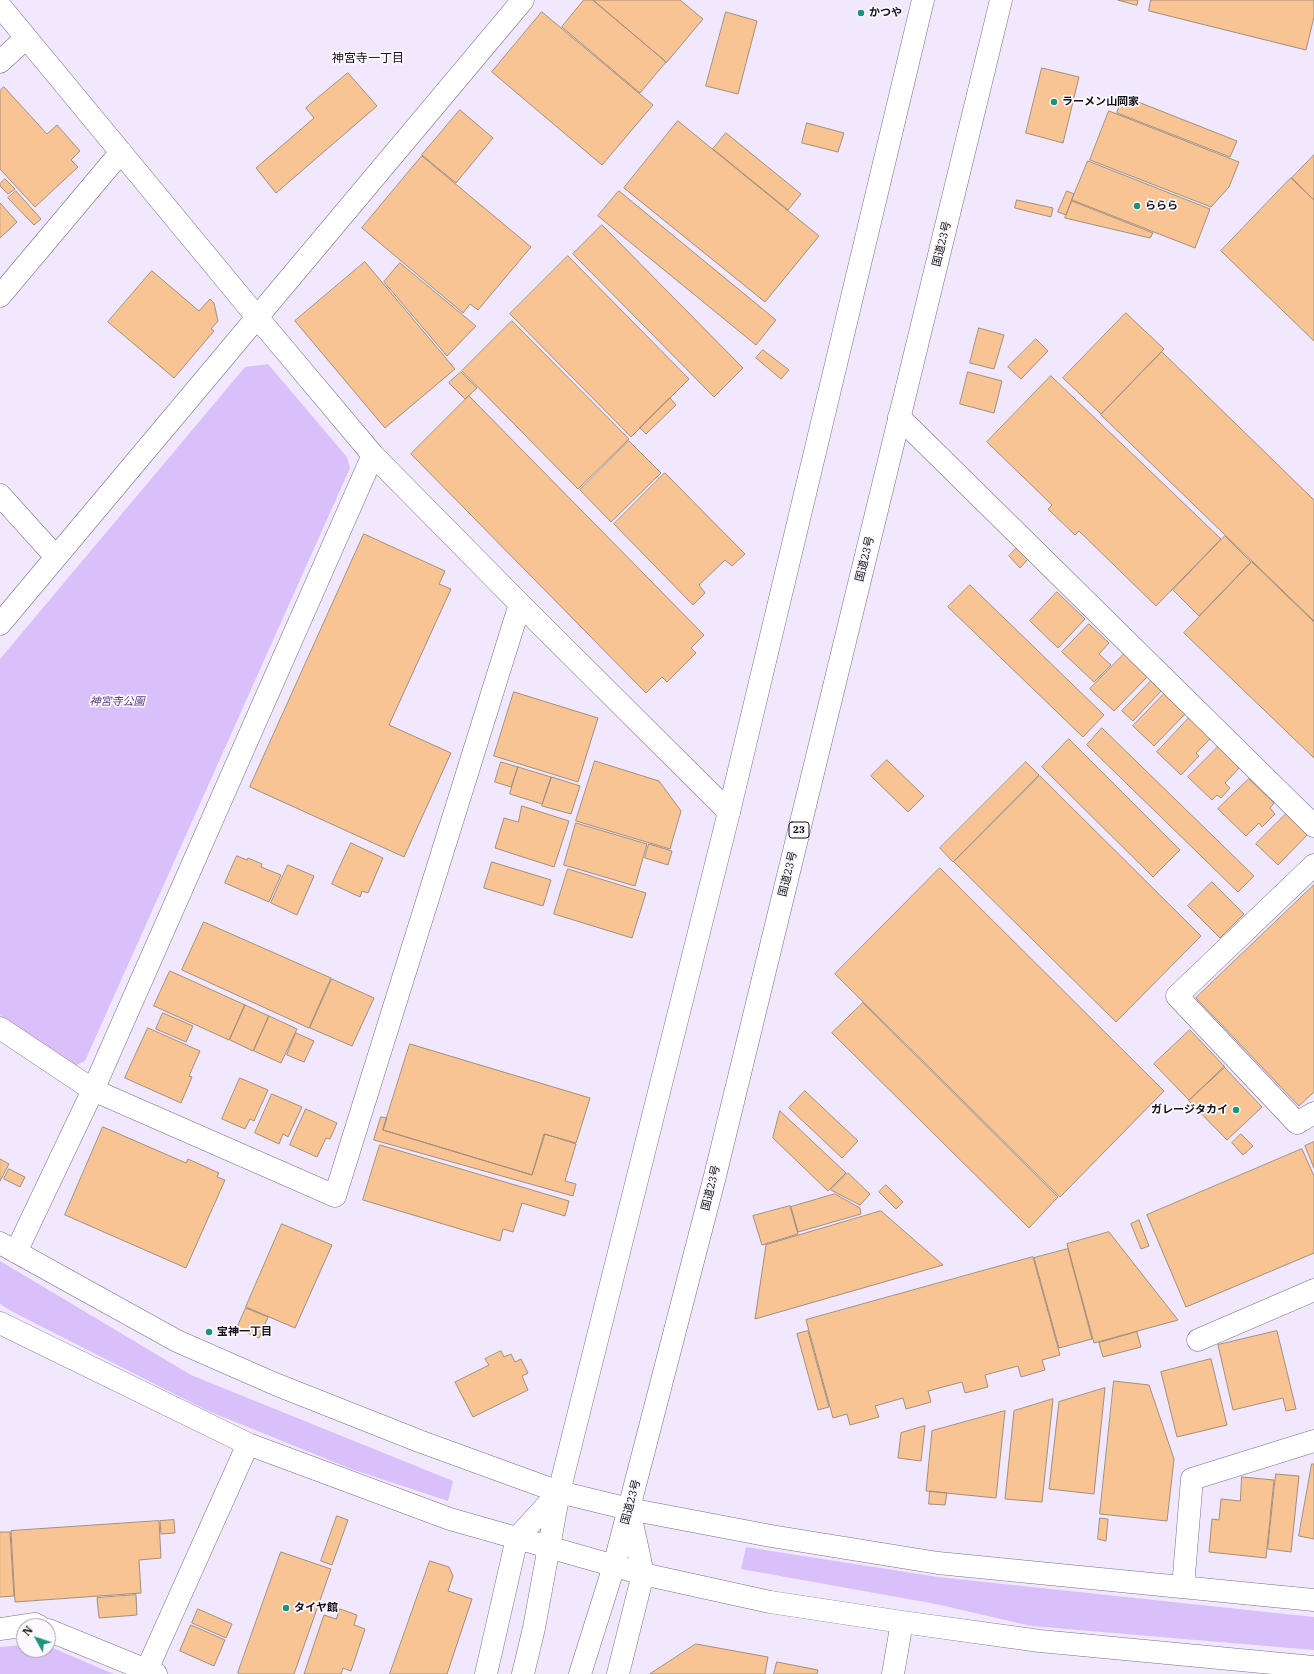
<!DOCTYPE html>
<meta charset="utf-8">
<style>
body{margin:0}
#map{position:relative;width:1314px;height:1674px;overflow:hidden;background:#f1e8fd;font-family:"IBM Plex Serif",serif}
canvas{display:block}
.north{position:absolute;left:16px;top:1618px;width:40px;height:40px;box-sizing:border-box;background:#fbf9fe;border:1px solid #9e9ba2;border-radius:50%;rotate:310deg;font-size:11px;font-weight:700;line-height:16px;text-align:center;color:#120f17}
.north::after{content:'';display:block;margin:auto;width:14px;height:18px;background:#1c947a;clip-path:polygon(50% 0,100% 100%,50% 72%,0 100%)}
</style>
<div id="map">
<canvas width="1314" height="1674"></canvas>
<div class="north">N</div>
</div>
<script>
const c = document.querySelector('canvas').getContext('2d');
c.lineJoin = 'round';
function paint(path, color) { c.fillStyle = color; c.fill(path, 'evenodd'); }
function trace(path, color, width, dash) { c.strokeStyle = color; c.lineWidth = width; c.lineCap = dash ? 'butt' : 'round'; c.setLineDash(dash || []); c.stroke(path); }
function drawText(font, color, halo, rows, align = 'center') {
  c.font = font + ' "IBM Plex Serif","Noto Sans JP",serif'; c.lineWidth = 3.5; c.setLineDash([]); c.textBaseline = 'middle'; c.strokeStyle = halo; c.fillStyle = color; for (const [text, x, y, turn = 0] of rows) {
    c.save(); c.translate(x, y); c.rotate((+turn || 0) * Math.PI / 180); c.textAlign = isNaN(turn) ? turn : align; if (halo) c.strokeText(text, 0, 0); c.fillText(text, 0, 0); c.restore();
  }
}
paint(new Path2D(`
 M268 364 347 457 350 468 85 1061 75 1066 0 1015V659L245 367Z
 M0 1261 191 1375 453 1481 448 1501 351 1469 206 1410 11 1311 0 1304Z
 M746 1547 938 1577 1314 1617V1650L1031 1626 936 1604 741 1569Z
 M24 1645V1650H48V1646L114 1674H0V1647Z`), '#d9c0fb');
const building = new Path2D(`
 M584 0H593L666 62 640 93 562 27Z
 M593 0H680L703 19 667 62Z
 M1118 0H1138L1137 5Z
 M1151 0H1314V17L1306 50 1149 11Z
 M542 12 653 105 602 165 492 72Z
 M726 12 757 21 738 94 706 86Z
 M1042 68 1079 77 1063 143 1026 133Z
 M348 73 377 106 276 193 256 168 314 118 306 108Z
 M4 87 47 134 57 125 80 151 71 160 78 167 35 207 0 169V91Z
 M1123 96 1237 141 1230 157 1117 113Z
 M460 110 493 138 456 183 422 155Z
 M1109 111 1239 162 1229 187 1211 207 1090 160Z
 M678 121 819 236 765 302 624 188Z
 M807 123 844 133 838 152 802 143Z
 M726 133 801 194 788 210 713 149Z
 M1314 155V200L1292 178Z
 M422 156 531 247 478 310 470 304 463 313 362 228Z
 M1088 161 1210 209 1195 248 1072 200Z
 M1291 178 1314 200V341L1221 251Z
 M5 179 15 189 8 194 0 186V184Z
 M16 191 41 219 34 225 8 198Z
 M619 191 776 320 756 345 598 216Z
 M1067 191 1074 194 1066 215 1058 212Z
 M1017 200 1053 208 1051 217 1015 208Z
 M1072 201 1153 233 1150 238 1065 218Z
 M0 203 17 222 0 238Z
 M602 225 743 368 714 397 573 254Z
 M568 256 689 379 631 437 510 314Z
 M365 262 455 369 385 428 295 321Z
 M400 263 476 326 447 356 384 282Z
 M152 271 199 311 210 299 214 303 218 321 211 329 214 331 174 378 108 322Z
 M1126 313 1164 349 1101 414 1063 378Z
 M512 321 629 439 578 489 462 371Z
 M979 328 1004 335 994 369 970 363Z
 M1036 339 1048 351 1021 379 1008 367Z
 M763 350 789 370 781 379 756 358Z
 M1162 352 1314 500V621L1101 415Z
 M461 372 477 388 465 399 449 383Z
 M968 372 1002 381 994 413 960 404Z
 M1051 376 1221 539 1156 606 1079 531 1075 535 1048 509 1052 505 987 442Z
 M469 396 704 635 691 648 696 653 667 682 662 677 646 693 411 454Z
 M670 398 676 405 646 434 640 428Z
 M629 441 661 473 611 522 580 490Z
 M665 473 745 554 732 566 725 560 699 585 705 593 693 605 614 524Z
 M364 534 445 571 439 584 451 589 389 725 451 753 404 857 250 787Z
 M1225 536 1251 562 1199 616 1173 590Z
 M1017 548 1028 559 1020 568 1009 556Z
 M1252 562 1314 622V758L1184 633Z
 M970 585 1104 715 1083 737 948 607Z
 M1057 592 1085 619 1058 648 1030 621Z
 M1089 624 1109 643 1099 654 1111 665 1094 682 1062 652Z
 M1126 652 1149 675 1114 711 1090 689Z
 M1151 681 1161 691 1133 721 1122 711Z
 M514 692 598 718 578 782 494 756Z
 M1166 692 1187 712 1154 746 1133 726Z
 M1189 718 1210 739 1196 753 1199 756 1181 775 1157 752Z
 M1102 728 1254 876 1238 892 1087 745Z
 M1069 739 1180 850 1153 877 1042 767Z
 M1219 746 1240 767 1225 783 1230 788 1221 798 1217 795 1212 800 1188 777Z
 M887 760 924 796 908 812 871 776Z
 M595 761 659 781 681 811 670 849 576 821Z
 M501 762 518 767 511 787 495 782Z
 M1026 762 1039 775 953 862 940 848Z
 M518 767 551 777 542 804 510 794Z
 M1040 776 1201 936 1116 1022 954 862Z
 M552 777 580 786 571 814 542 806Z
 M1249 779 1274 803 1270 808 1275 814 1262 827 1259 823 1246 836 1218 809Z
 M522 806 569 821 554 867 495 848 504 818 518 822Z
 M1288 812 1309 833 1278 865 1256 844Z
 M576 823 647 844 635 886 564 865Z
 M351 843 383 858 368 893 362 891 360 897 332 884Z
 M649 844 672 851 668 865 645 858Z
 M237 856 247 860 248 858 262 864 261 867 281 875 269 902 225 883Z
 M492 862 551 880 543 906 484 888Z
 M288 865 314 876 297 915 271 903Z
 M940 868 1164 1091 1060 1197 835 974Z
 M568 869 646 893 632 938 554 914Z
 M1212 882 1244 914 1220 938 1188 906Z
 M1314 885V1092L1299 1106 1196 998Z
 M204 922 331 978 309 1028 182 970Z
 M170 971 245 1005 229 1040 154 1006Z
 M332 979 374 998 352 1046 310 1028Z
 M863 1003 1058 1197 1029 1228 832 1033Z
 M245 1005 269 1016 253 1051 230 1040Z
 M163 1013 193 1026 186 1042 156 1029Z
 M269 1016 297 1029 281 1063 254 1051Z
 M148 1028 200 1051 189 1076 192 1077 181 1103 125 1078Z
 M1190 1030 1225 1067 1189 1100 1154 1064Z
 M296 1033 314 1041 304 1062 287 1055Z
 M410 1044 590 1098 576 1143 544 1134 532 1175 383 1130Z
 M1224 1067 1262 1107 1227 1140 1189 1101Z
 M240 1078 268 1090 254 1121 250 1119 245 1129 222 1119Z
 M805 1091 858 1141 842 1158 789 1108Z
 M272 1094 302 1107 288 1137 283 1134 279 1144 255 1133Z
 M306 1109 337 1123 330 1139 326 1138 317 1157 290 1145Z
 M780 1111 846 1173 828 1191 773 1138Z
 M381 1117 387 1118 383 1130 532 1175 545 1134 576 1144 565 1181 576 1184 573 1196 374 1140Z
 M103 1127 186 1163 188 1159 219 1173 217 1177 225 1180 186 1268 65 1215Z
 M1241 1134 1253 1146 1243 1155 1232 1143Z
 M1314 1142V1168L1305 1146Z
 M380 1145 569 1201 565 1216 522 1203 513 1232 503 1229 500 1241 363 1200Z
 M1302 1149 1314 1176V1253L1186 1307 1147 1215Z
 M0 1159 9 1164 0 1181Z
 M9 1169 25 1177 20 1187 4 1179Z
 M848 1173 870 1194 860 1205 831 1190Z
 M886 1185 903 1202 896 1209 879 1192Z
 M835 1194 860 1208 861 1214 798 1232 791 1207Z
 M790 1206 798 1234 762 1245 753 1216Z
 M881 1211 943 1265 755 1319 766 1245Z
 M1139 1220 1149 1246 1141 1249 1131 1224Z
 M282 1224 332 1245 295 1328 246 1307Z
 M1109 1232 1178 1320 1094 1343 1067 1244Z
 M1068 1249 1092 1339 1059 1348 1034 1258Z
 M1033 1257 1060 1355 1042 1360 1045 1370 1021 1377 1018 1366 985 1375 988 1387 965 1393 962 1382 928 1391 931 1402 906 1409 903 1398 875 1406 879 1417 850 1425 847 1414 833 1418 806 1320Z
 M246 1308 268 1317 259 1338 237 1328Z
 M808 1331 829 1407 818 1410 797 1334Z
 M1277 1331 1296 1409 1286 1411 1283 1398 1233 1410 1218 1345Z
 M1137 1332 1141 1347 1103 1357 1099 1343Z
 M501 1351 504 1357 511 1354 515 1362 521 1359 528 1373 522 1376 528 1390 473 1417 455 1382 489 1365 485 1359Z
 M1211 1359 1227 1425 1177 1437 1161 1372Z
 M1114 1381 1149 1385 1174 1459 1167 1521 1100 1514Z
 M1105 1388 1094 1494 1049 1489 1059 1402Z
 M1053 1399 1042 1502 1005 1499 1014 1411Z
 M1005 1411 996 1498 926 1491 932 1431Z
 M925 1426 921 1461 898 1458 901 1433Z
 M1312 1464H1314V1539L1299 1536Z
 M1276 1474 1299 1476 1291 1552 1268 1549Z
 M1242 1477 1274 1480 1266 1558 1209 1552 1212 1519 1219 1520 1221 1499 1240 1501Z
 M930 1491 947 1493 945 1505 929 1504Z
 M337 1516 348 1520 332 1565 321 1561Z
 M1100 1518 1108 1519 1106 1541 1098 1539Z
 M174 1520 175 1533 161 1534 160 1521Z
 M159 1521 161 1558 139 1560 141 1593 15 1602 11 1531Z
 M0 1532H10L14 1596 0 1597Z
 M281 1552 331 1569 294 1674H240L238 1673Z
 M430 1561 449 1567 453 1576 448 1591 472 1599 447 1674H390Z
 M136 1595 137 1615 99 1618 97 1598Z
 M198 1609 232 1624 226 1638 192 1623Z
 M340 1609 357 1615 354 1625 365 1629 351 1671 343 1668 341 1674H304L324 1615 336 1619Z
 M191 1625 225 1640 214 1666 180 1651Z
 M696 1644 768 1657 765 1674H650Z
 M777 1662 818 1670 817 1674H774Z`);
paint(building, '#f8c494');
trace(building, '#a28e7c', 1);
const minor = new Path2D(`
 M0 6 257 317 373 455 520 604 729 812
 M0 62 26 38
 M0 296 121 152
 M899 417 1314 826
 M0 495 56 557
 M0 624 523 0
 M1314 865 1177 996 1297 1123 1314 1113
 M0 1028 93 1090 335 1196 520 604
 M0 1243 177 1341 275 1384 419 1441 559 1492 629 1509 771 1536 938 1563 1314 1600
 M16 1252 93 1090 373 455
 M0 1323 248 1444 450 1519 643 1574 770 1602 902 1622 1040 1641 1314 1667
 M1198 1340 1314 1290
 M1183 1587 1192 1479 1314 1441
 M0 1629 35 1624 39 1626
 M48 1630 156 1674
 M145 1674 248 1444
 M486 1674 517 1538 559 1492
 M618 1674 643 1574 629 1509
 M893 1674 902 1622`);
const highway = new Path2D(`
 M523 1674 534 1628 559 1492 729 812 923 0
 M580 1674 614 1566 715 1176 1001 0`);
trace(minor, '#786e85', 23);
trace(highway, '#786e85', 23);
trace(minor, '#fff', 22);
trace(highway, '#fff', 22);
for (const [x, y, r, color] of [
 [861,13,4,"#1c947a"],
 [1054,102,4,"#1c947a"],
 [1137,206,4,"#1c947a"],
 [1236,1110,4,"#1c947a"],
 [209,1332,4,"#1c947a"],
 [286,1608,4,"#1c947a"]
]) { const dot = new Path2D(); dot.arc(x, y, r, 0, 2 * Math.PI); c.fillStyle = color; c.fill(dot); trace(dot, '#fbf9fe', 1.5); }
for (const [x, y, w] of [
 [799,830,20]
]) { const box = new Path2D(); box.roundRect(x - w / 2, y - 8, w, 16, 3); c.fillStyle = '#fbf9fe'; c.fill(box); trace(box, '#120f17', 1); }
drawText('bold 10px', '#120f17', null, [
 ["23",799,830]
]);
drawText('bold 11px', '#120f17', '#fbf9fe', [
 ["かつや",869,13],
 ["ラーメン山岡家",1062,102],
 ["ららら",1145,206],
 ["ガレージタカイ",1228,1110,"right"],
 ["宝神一丁目",217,1332],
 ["タイヤ館",294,1608]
], 'left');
drawText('11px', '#120f17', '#fbf9fe', [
 ["国道23号",942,244,-76],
 ["国道23号",865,559,-76],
 ["国道23号",788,874,-76],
 ["国道23号",711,1188,-76],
 ["国道23号",631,1502,-75]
]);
drawText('italic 11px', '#5e3c82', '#fbf9fe', [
 ["神宮寺公園",117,702]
]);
drawText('12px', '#120f17', '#fbf9fe', [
 ["神宮寺一丁目",368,59]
]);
</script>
